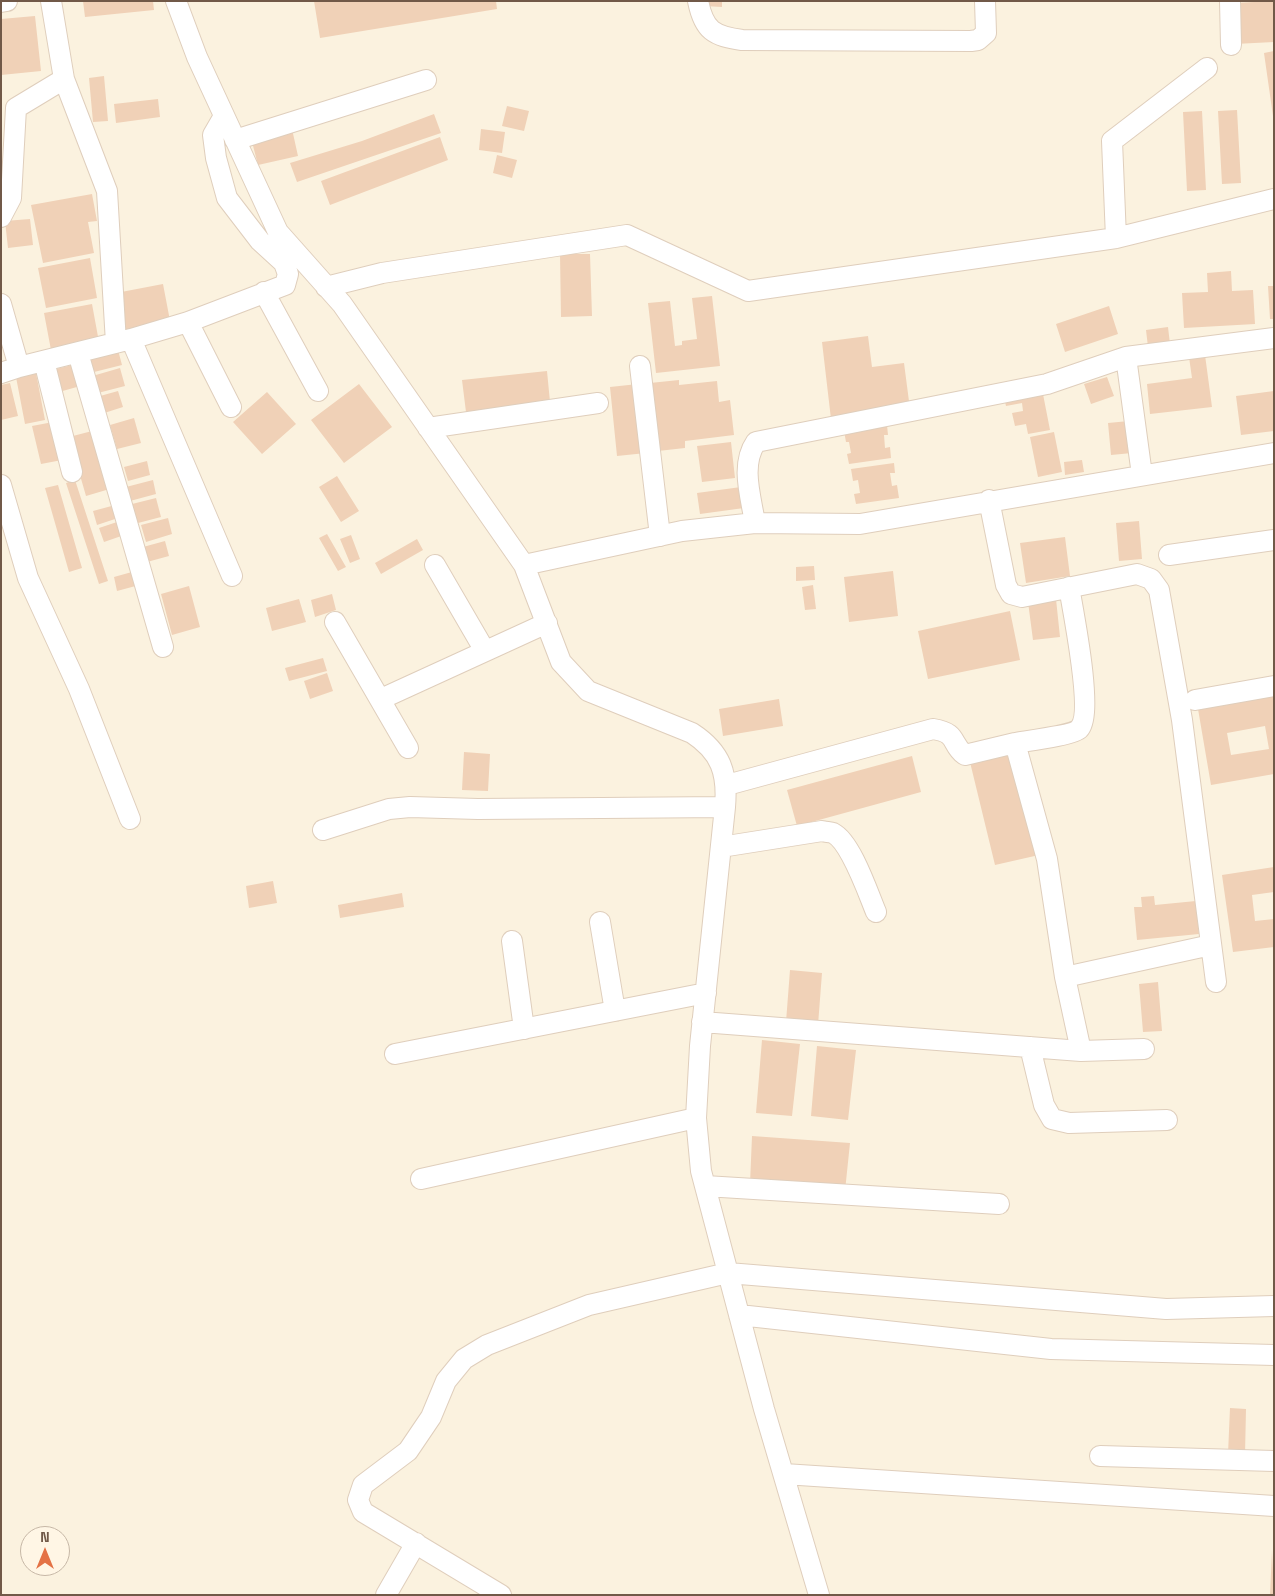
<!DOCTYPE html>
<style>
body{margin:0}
#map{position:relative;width:1275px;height:1596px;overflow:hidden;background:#fbf2df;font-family:"Space Grotesk",sans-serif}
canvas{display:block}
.frame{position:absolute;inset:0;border:2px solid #715948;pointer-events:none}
.north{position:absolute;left:20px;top:1526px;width:50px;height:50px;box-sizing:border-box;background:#fff6e5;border:1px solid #c6b7a6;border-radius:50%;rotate:0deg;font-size:14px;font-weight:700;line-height:20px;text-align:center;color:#715948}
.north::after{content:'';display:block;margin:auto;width:18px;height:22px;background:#e47245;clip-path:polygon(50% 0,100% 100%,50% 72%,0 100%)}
</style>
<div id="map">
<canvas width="1275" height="1596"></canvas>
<div class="frame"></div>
<div class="north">N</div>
</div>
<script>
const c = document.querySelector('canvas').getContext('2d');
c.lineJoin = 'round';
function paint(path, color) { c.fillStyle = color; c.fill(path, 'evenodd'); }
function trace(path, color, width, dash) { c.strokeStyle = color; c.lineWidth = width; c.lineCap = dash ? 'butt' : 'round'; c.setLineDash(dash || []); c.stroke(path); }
paint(new Path2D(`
 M83 1H153L154 10 85 17Z
 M314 1H496L497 9 320 38Z
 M704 1H722V7L704 6Z
 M1274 1V42L1235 44 1234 3Z
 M35 16 41 71 1 75V19Z
 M1274 51V116H1273L1264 53Z
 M104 76 108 121 93 122 89 78Z
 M158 99 160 117 116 123 114 104Z
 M507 106 529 111 524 131 502 126Z
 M1237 110 1241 183 1222 184 1218 111Z
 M1202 111 1206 190 1187 191 1183 112Z
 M434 114 441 133 297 182 290 163 362 141Z
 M292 129 298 156 258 165 251 138Z
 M481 129 505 132 502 153 479 150Z
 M440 137 448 160 330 205 321 181Z
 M497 155 517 160 512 178 493 173Z
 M1 158 6 192H1Z
 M92 194 97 221 88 222 94 253 43 263 31 205Z
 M30 219 33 245 8 248 5 221Z
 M560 254H590L592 316 561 317Z
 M90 258 97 298 46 308 38 268Z
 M1231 271 1232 291 1253 290 1255 324 1184 328 1182 293 1208 292 1207 273Z
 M163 284 171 326 123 335 116 293Z
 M1268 286H1274V319H1270Z
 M712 296 720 366 656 373 648 303 670 301 675 346 682 345V341L697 339 692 298Z
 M92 304 99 342 51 350 44 313Z
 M1109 306 1118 334 1065 352 1056 324Z
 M1168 327 1170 344 1148 347 1146 330Z
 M868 336 872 367 904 363 910 409 831 419 822 342Z
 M118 350 122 365 94 372 90 358Z
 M1205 355 1212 407 1150 414 1147 384 1192 378 1189 357Z
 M76 364 84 385 59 392 52 370Z
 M120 368 125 386 94 394 89 377Z
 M547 371 550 402 466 412 462 380Z
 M36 373 45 420 25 424 16 377Z
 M1107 377 1114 396 1091 404 1084 384Z
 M679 380V385L717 381 719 402 730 400 734 435 685 441V448L658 451 650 383Z
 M10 383 18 416 1 420V385Z
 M359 384 392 427 344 463 311 420Z
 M638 384 646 453 617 456 610 387Z
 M1042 389 1050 430 1028 434 1026 424 1015 426 1012 413 1023 411 1022 403 1006 406 1004 397Z
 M118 391 123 407 98 415 93 398Z
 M1274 391V431L1241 435 1236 396Z
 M267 392 296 424 262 454 233 422Z
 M134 418 141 443 117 449 110 425Z
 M1129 421 1132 453 1111 455 1108 423Z
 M53 422 62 460 41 464 32 426Z
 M887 425 888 435H884L885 448 890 447 891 458 849 464 847 454 851 453 849 442H846L844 431Z
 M96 430 113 488 86 496 69 437Z
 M1054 432 1062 472 1038 477 1030 437Z
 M731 442 735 478 702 482 697 446Z
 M1082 460 1084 472 1065 475 1064 462Z
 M147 461 150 475 128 481 124 467Z
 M894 463 895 473H890L892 486 897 485 899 498 856 504 854 494 860 493 858 480 853 481 851 469Z
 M337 476 359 511 341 522 319 487Z
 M75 480 108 581 99 584 66 483Z
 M153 480 156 494 130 501 126 487Z
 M58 485 82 568 69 572 45 488Z
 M741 487 744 508 700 514 697 493Z
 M156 498 161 517 138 523 132 504Z
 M119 504 121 517 97 525 93 511Z
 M168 518 172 534 146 542 141 525Z
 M126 519 130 533 104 542 99 528Z
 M1139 521 1142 559 1119 561 1116 523Z
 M327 534 346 567 338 571 319 538Z
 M351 535 360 559 350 563 340 539Z
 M1065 537 1070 576 1026 583 1020 543Z
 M417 539 423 550 381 574 375 563Z
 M165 541 169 556 147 562 143 547Z
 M814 566 815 580 796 581V567Z
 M139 570 143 584 117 591 114 577Z
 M893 571 898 616 849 622 844 577Z
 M813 585 816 609 805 610 802 587Z
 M189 586 200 627 172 635 161 594Z
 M332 594 336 610 315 617 311 600Z
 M299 599 306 622 272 631 266 608Z
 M1056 599 1060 637 1033 640 1028 602Z
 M1010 611 1020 660 928 679 918 631Z
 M323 658 327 671 289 681 285 668Z
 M327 673 333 691 310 699 304 681Z
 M1274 696V774L1211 785 1198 709ZM1265 726 1269 749 1231 755 1227 733Z
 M779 699 783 726 723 736 719 709Z
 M1013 748 1039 855 995 865 969 758Z
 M464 752 490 754 488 791 462 790Z
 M912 756 921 792 797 826 787 790Z
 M1274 867V892L1252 895 1255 921 1274 919V947L1233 952 1222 875Z
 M273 881 277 903 249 908 246 886Z
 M402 893 404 907 340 918 338 905Z
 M1154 896 1155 905 1196 901 1199 934 1137 940 1134 907H1142L1141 897Z
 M790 970 822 973 818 1025 786 1022Z
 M1158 982 1162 1031 1143 1032 1139 984Z
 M762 1040 800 1044 792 1116 756 1113Z
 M817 1046 856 1050 848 1120 811 1116Z
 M752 1136 850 1143 845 1191 750 1184Z
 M1230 1408 1246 1409 1245 1455 1228 1454Z
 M1272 1550 1274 1595H1270Z`), '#f0d1b7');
const minor = new Path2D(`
 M176 1 197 57 278 232 342 304 524 565 682 531 755 523 860 524 1274 453
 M698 1C704 31 714 36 742 40L971 41 978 40 986 33 985 1
 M1230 1 1231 45
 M1 2 7 1
 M64 79 107 191 116 343
 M235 140 426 80
 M1 217 11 198 16 108 64 79 51 1
 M1116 238 1112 141 1207 68
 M326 287 382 273 627 235 748 291 1116 238 1274 199
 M264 292 318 391
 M1 304 19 367 131 339 232 576
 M188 322 231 407
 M131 339 188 322 285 285 288 274 284 263 260 241 227 198 216 158 213 135 224 116
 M78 353 163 647
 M1126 357 1142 475
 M44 361 72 472
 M640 366 660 536
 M1 373 19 367
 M428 428 598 403
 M1 485 28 578 79 689 130 819
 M989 500 1006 585 1011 594 1022 597 1137 574 1151 579 1159 590 1182 720 1216 982
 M755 523C751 497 740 465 756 442L1047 384 1126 357 1274 338
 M1169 555 1274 540
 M435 565 485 651
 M524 565 561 662 588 691 692 733C721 752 728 773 725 807L700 1046 696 1118 701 1171 764 1409 819 1595
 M1069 587C1073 611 1094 714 1079 729 1074 735 1026 741 1015 743L1047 859 1065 977 1081 1051
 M335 622 408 748
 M381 699 547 623
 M1195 700 1274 686
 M727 785 933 729C959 733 950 744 965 755L1015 743
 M323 830 389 809 410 807 478 809 725 807
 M721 847 822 831C825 832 830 832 833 833 851 842 868 893 876 912
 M600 922 615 1011
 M512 941 524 1029
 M1065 977 1211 945
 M702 1022 1081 1051 1144 1049
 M1030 1047 1044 1105 1052 1119 1069 1123 1167 1120
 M395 1054 706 993
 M421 1179 696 1118
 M705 1186 999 1204
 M739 1315 1051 1349 1274 1355
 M1100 1456 1274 1461
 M784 1474 1274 1506
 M386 1595 416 1543
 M501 1595 363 1512 358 1500 363 1485 408 1451 431 1417 446 1381 464 1359 487 1345 589 1305 728 1273 1166 1309 1274 1306`);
trace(minor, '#dfcebc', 22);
trace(minor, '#fff', 20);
</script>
